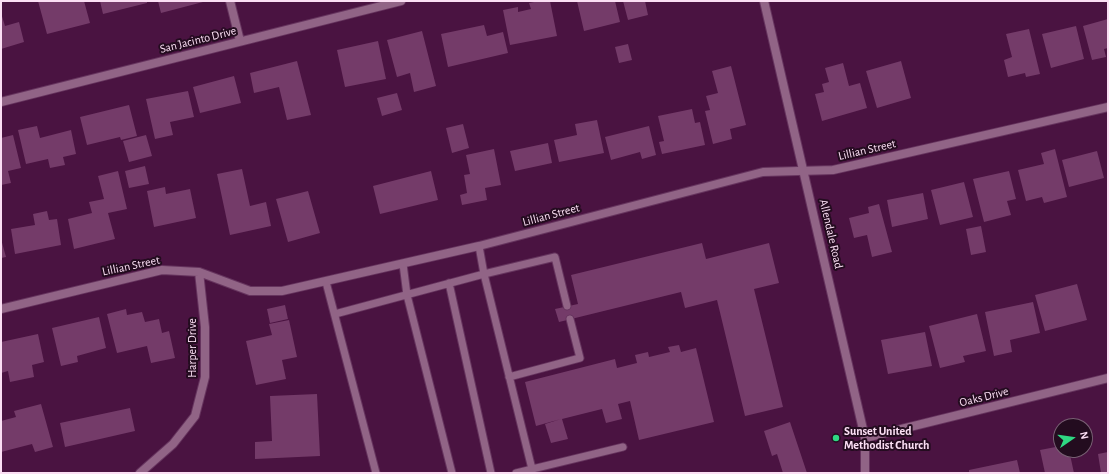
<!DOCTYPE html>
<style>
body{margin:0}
#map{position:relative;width:1109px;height:474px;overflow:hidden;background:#4a1341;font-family:"Alegreya Sans",sans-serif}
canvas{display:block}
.frame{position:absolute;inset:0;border:2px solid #fbdff4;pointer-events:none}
.north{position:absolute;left:1053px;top:418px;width:40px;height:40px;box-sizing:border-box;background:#230c1f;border:1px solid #796074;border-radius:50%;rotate:77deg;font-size:11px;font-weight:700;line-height:16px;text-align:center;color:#fbdff4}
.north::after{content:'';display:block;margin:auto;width:14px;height:18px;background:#2fd883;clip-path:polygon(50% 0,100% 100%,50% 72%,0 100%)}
</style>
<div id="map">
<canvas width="1109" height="474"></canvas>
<div class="frame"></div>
<div class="north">N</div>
</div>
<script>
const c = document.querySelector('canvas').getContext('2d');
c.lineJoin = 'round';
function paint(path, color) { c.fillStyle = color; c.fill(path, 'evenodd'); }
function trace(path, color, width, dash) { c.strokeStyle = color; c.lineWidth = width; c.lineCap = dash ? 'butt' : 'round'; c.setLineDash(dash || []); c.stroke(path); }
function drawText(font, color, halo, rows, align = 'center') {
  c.font = font + ' "Alegreya Sans",sans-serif'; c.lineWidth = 4; c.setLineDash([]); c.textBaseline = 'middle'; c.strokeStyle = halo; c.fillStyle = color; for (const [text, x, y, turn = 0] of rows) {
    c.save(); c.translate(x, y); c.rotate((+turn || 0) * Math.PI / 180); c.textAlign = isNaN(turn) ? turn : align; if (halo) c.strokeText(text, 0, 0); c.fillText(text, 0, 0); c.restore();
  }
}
paint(new Path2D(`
 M38 1H84L90 23 47 34Z
 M100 1H147V3L103 14Z
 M158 1H203V2L161 13Z
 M539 1H550L557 36 510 45 503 10 518 7V12L531 9 529 3Z
 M577 1H615L620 22 584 31Z
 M623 1H645L648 15 628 20Z
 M1 13 5 26 19 22 24 42 1 49Z
 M1108 19V48L1104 49 1106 57 1092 60 1083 26Z
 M484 25 487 36 503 32 508 53 448 67 441 34Z
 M1076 26 1084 59 1051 68 1042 34Z
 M1029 29 1040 74 1026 77 1025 73 1008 77 1004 60 1012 57 1006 34Z
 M422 31 436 86 414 92 410 73 397 77 387 40Z
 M378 41 386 79 345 87 337 50Z
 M628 44 632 60 619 63 615 47Z
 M297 61 311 115 287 120 279 87 254 93 250 73Z
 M901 61 911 98 877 108 866 71Z
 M843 63 849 86 860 83 867 108 822 121 815 94 824 92 822 84 829 82 825 68Z
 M731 66 746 125 730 129 732 139 713 144 705 111 710 110 706 96 718 93 712 71Z
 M234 76 241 103 200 113 193 87Z
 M188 91 194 117 170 122 173 135 155 139 146 99Z
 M397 93 402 110 382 116 377 98Z
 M129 105 137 136 121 140 120 137 87 145 80 117Z
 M692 109 695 123 700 122 705 145 662 154 659 142 664 141 658 116Z
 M597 120 604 153 559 162 554 140 577 135 575 124Z
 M463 124 469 148 452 153 446 128Z
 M37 126 40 138 71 130 76 154 63 157 65 165 50 168 48 159 26 164 18 130Z
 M649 126 656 155 642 159 640 152 611 160 605 137Z
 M13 135 21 168 8 171 11 183 1 185V138Z
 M146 135 152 156 129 162 123 141Z
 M548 143 552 163 515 171 510 151Z
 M494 149 501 185 485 188 487 200 462 205 460 195 467 193 464 175 470 174 466 155Z
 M1055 149 1067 197 1044 203 1042 197 1026 201 1018 170 1044 164 1041 153Z
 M1097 151 1104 178 1069 187 1062 160Z
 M145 166 149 184 129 188 125 171Z
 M242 169 250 206 266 202 271 226 230 235 217 174Z
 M118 171 127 209 108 213 115 239 74 249 68 219 92 213 89 202 104 199 98 176Z
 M431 171 438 200 380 214 373 186Z
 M1009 171 1016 199 1007 201 1011 215 984 222 973 179Z
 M964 182 973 217 940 225 931 190Z
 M165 187 166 194 190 189 196 218 154 227 147 191Z
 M308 191 320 233 288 242 276 199Z
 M923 193 928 219 892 227 887 200Z
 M879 204 892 252 872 257 867 235 854 238 849 218 869 213 868 207Z
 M47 211 49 220 57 219 61 245 15 254 11 229 35 225 33 214Z
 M981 226 986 252 971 255 966 229Z
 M1 239 6 257 1 258Z
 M702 243 706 259 769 243 779 283 754 289 783 407 745 416 717 300 685 308 681 292 559 322 555 309 578 304 571 275Z
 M1077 284 1087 320 1045 331 1035 295Z
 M1033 302 1040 333 1010 340 1012 352 994 356 985 312Z
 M285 305 288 319 270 323 267 309Z
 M126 309 127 315 142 312 145 322 159 319 162 333 169 331 175 358 151 363 147 346 117 353 107 314Z
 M977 314 986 351 963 356 965 362 940 368 929 326Z
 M99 317 106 348 77 356 78 362 61 366 52 328Z
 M289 320 297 357 282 360 286 379 256 385 246 341 272 335 269 324Z
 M925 332 932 366 888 374 881 340Z
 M38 334 44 362 32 365 34 377 10 382 8 371 1 373V342Z
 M679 345 681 352 696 348 714 422 639 440 630 401 618 404 622 419 606 423 602 409 562 419 568 439 551 443 545 424 561 419 536 426 525 382 615 359 617 368 637 363 635 355 648 352 649 357 670 352 668 347Z
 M317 394 320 456 255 459V442L272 441 270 396Z
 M41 404 53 447 35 452 32 444 1 452V421L16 417 14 411Z
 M130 408 135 431 65 447 60 423Z
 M790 422 807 473H783L777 454 772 456 764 431Z
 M1061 446V450H1069L1074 473H1045L1040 450Z
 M1108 452V473H1101L1098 454Z
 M1017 460 1020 473H969V470Z`), '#743b69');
const service = new Path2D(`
 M479 246 484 274 532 469
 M403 264 407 295 452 473
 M326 282 376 473
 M449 283 491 473
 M335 314 484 274 555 257 567 306
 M509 377 580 358 570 319
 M516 473 623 447`);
const minor = new Path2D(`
 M230 1 240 41
 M1 102 401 1
 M1 309 162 270 199 272 250 291H282L479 246 763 172 833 170 1108 107
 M865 438 1108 378
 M140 473 173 444 195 416 205 377V327L199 272`);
const tertiary = new Path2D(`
 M764 1 865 438V473`);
trace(service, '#66345e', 9);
trace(minor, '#66345e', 10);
trace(tertiary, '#66345e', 10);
trace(service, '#916486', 7);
trace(minor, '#916486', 8);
trace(tertiary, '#916486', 8);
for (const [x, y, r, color] of [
 [836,438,4,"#2fd883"]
]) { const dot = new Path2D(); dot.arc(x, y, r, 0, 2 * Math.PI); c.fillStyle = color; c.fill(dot); trace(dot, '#230c1f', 1.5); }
drawText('12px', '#fbdff4', '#230c1f', [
 ["San Jacinto Drive",198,40,-14],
 ["Lillian Street",867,150,-13],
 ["Lillian Street",551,215,-15],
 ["Allendale Road",831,234,77],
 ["Lillian Street",131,266,-12],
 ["Harper Drive",192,348,-90],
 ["Oaks Drive",984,397,-14]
]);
drawText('bold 12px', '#fbdff4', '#230c1f', [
 ["Sunset United",844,431],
 ["Methodist Church",844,445]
], 'left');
</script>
